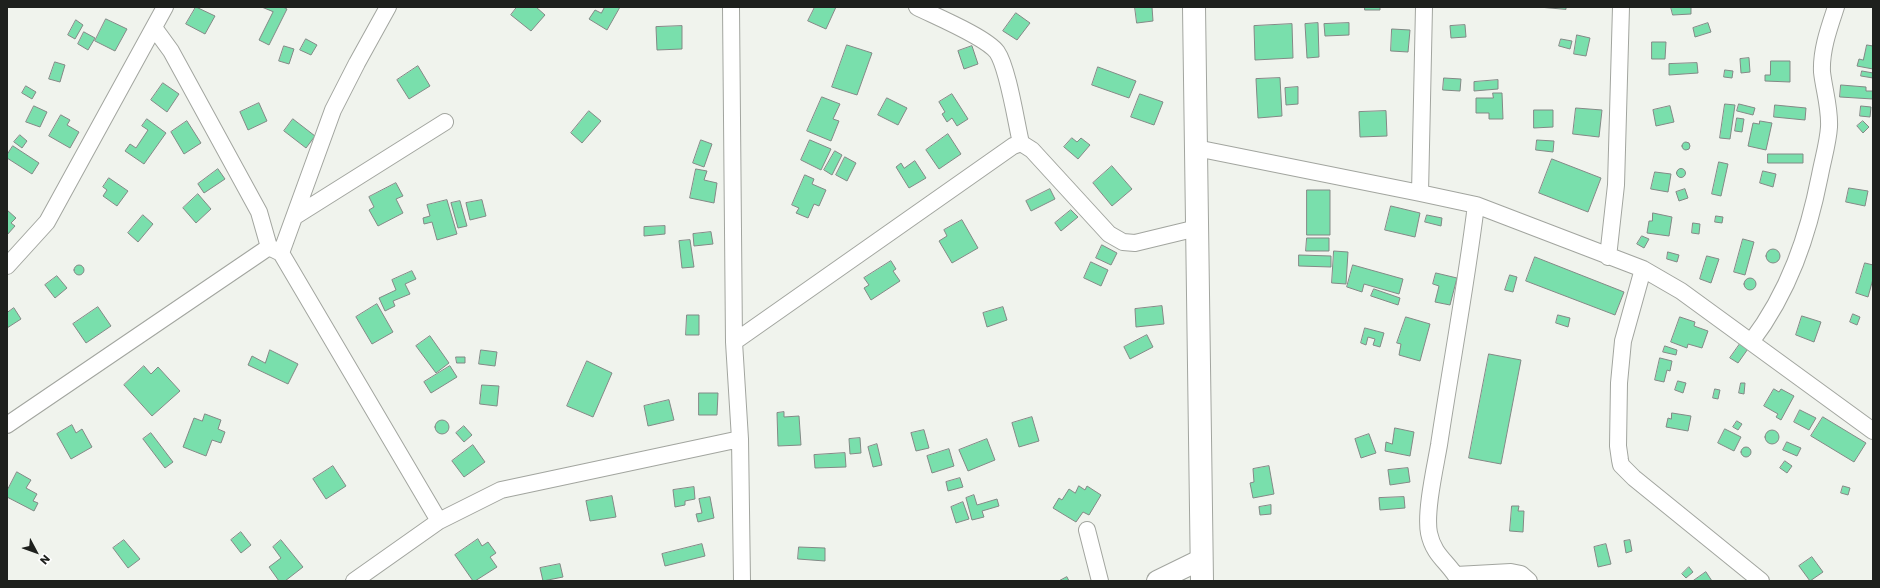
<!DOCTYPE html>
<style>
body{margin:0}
#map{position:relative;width:1880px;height:588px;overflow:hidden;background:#f0f3ed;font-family:Poppins,sans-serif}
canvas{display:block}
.frame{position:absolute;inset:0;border:8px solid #1e201d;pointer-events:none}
.north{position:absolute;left:16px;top:532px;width:40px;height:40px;-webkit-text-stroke:3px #fff;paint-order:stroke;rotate:131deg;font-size:11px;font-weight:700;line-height:16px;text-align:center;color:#1e201d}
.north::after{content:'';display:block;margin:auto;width:14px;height:18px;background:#1e201d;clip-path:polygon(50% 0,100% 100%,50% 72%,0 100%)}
</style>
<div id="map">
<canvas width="1880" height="588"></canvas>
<div class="frame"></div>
<div class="north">N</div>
</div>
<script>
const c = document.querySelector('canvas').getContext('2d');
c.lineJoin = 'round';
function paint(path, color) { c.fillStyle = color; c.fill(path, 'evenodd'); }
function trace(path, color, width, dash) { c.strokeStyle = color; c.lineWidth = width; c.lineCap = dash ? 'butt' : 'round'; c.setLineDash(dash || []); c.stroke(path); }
const building = new Path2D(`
 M196 7 215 16 205 34 186 24Z
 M262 7H283L287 9 269 45 259 40 273 12Z
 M517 7H536L545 15 531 31 511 15Z
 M605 7H620L607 30 589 19 595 10 601 13Z
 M815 7H836L826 29 808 21Z
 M1135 7H1152L1153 21 1137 23Z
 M1365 7H1380V10H1365Z
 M1539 7H1566V9Z
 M1671 7H1691V14L1673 15Z
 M1016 13 1030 23 1017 40 1003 31Z
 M106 19 127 29 115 51 95 41Z
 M76 20 83 25 75 39 68 35Z
 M1318 23 1319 57 1307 58 1305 24Z
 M1349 23V35L1325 36 1324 24Z
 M1708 23 1711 32 1695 37 1693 28Z
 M1292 24 1293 58 1255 60 1254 26Z
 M1465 25 1466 37 1451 38 1450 26Z
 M682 26V49L657 50 656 27Z
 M1392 29 1410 30 1408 52 1391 51Z
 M84 32 95 38 88 50 78 44Z
 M1577 35 1590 38 1586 56 1574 54Z
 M306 39 317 45 311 55 300 50Z
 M1561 39 1572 41 1570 49 1559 46Z
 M1652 42H1666L1665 59H1652Z
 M847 45 872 53 857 95 832 87Z
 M1867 45 1873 46V69L1857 66 1859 59 1863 60Z
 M284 46 294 49 289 64 279 61Z
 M972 46 978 64 964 69 958 51Z
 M1749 58 1750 72 1741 73 1740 59Z
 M1771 61H1790V82L1765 81V75H1770Z
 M55 62 65 65 60 82 49 79Z
 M1697 63 1698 73 1669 75V64Z
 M418 66 430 86 409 99 397 80Z
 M1098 67 1136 81 1129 98 1092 85Z
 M1725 70 1733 71 1732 78 1724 77Z
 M1862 71 1873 73V78L1861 76Z
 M1280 78 1282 116 1258 118 1256 79Z
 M1444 78 1461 79 1460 91 1443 90Z
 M1498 80V89L1474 91V82Z
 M163 83 179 94 167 112 151 100Z
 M1841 85 1866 87V91H1873V99L1840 97Z
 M26 86 36 92 32 99 22 93Z
 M1298 87V104L1286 105 1285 88Z
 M1493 93H1502L1503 119H1489V113H1476V98H1493Z
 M952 94 968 119 957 126 952 118 947 122 942 114 945 112 939 102Z
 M1140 94 1163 102 1154 125 1131 117Z
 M822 97 840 104 833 119 839 121 831 141 807 131Z
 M887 98 907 108 898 125 878 115Z
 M259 103 267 121 248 130 240 112Z
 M1725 104 1735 105 1730 139 1720 138Z
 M1739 104 1755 108 1753 115 1737 111Z
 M1775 105 1806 108 1805 120 1774 117Z
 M34 106 47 112 40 127 26 122Z
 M1670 106 1674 122 1656 126 1653 110Z
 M1861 106 1871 107 1870 117 1860 116Z
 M1576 108 1602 110 1599 137 1573 134Z
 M1534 110H1553V127L1534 128Z
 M589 111 601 121 582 143 571 133Z
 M1386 111 1387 136 1360 137 1359 112Z
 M61 115 70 120 67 125 79 132 70 148 49 136Z
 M1737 118 1744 119 1742 132 1735 131Z
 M147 119 166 133 144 164 125 151 130 144 136 148 148 130 142 126Z
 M293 119 315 136 306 148 284 131Z
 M187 121 201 143 184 154 171 132Z
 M1760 121 1772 123 1766 150 1748 146 1753 123 1759 124Z
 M1863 121 1869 127 1863 133 1857 126Z
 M948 134 961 154 939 169 926 150Z
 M20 135 27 141 22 148 14 142Z
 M1072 138 1077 142 1081 138 1090 145 1078 159 1064 147Z
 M701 140 712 144 704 167 693 163Z
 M810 140 831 149 821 170 801 160Z
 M1537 140 1554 141 1553 152 1536 150Z
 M1682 146a4 4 0 1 1 8 0a4 4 0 1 1-8 0Z
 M13 146 39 163 32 174 7 158V155Z
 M835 151 842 155 832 175 824 170Z
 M1768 154H1803V163H1768Z
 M845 157 856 163 847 181 836 175Z
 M1552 159 1601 178 1588 212 1539 193Z
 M915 161 926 178 909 188 896 167 901 163 904 168Z
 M1719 162 1728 164 1721 196 1712 194Z
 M1112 166 1132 189 1112 206 1093 183Z
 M1676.5 173a4.5 4.5 0 1 1 9 0a4.5 4.5 0 1 1-9 0Z
 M218 169 225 179 204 193 198 184Z
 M696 169 707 171 704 180 717 183 714 203 690 198Z
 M1763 171 1776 174 1773 187 1760 183Z
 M1655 172 1671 174 1668 192 1651 189Z
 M805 175 814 179 812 184 826 190 819 206 814 204 808 218 796 213 799 208 792 205Z
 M109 178 128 191 117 206 103 196 107 190 103 187Z
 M396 183 403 196 396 199 403 213 378 226 369 210 374 207 369 197Z
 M1849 188 1868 191 1865 206 1846 202Z
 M1050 189 1055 199 1031 211 1026 201Z
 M1685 189 1688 198 1679 201 1676 192Z
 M1307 190H1330V235H1307Z
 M198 194 211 209 196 223 183 208Z
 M447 200 457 234 437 240 432 222 424 224 423 218 430 216 427 205Z
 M482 200 486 216 470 220 466 203Z
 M460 201 467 226 458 228 451 203Z
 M1391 206 1420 213 1415 237 1385 230Z
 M7 210 16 218 11 223 15 226 7 235Z
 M1071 210 1078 217 1061 231 1055 223Z
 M1653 213 1672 217 1669 236 1647 233 1649 221H1652Z
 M143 215 153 224 138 242 128 233Z
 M1427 215 1442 218 1441 226 1425 222Z
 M1716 216 1723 217 1722 223 1715 222Z
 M962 220 978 248 952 263 939 241 947 236 944 230Z
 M1693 223 1700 224 1699 234 1692 233Z
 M665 226V234L644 236V227Z
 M711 232 713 244 694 246 693 234Z
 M1642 236 1649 239 1644 248 1637 244Z
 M1307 238H1329V251H1306Z
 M1743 239 1754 242 1745 275 1734 272Z
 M690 240 694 267 682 268 679 241Z
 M1102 245 1117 253 1111 265 1096 258Z
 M1766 256a7 7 0 1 1 14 0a7 7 0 1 1-14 0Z
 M1334 251 1348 252 1346 284 1332 283Z
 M1668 252 1679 255 1677 262 1667 259Z
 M1299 255 1331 256V267L1299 266Z
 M1707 256 1719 259 1711 283 1700 279Z
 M1535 257 1624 292 1615 315 1526 281Z
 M891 261 896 269 893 271 900 281 871 300 864 288 869 285 864 278Z
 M1091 262 1108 270 1101 286 1084 278Z
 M1865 263 1873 265V279L1868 297 1856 293Z
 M1353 265 1403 279 1399 294 1364 284 1362 292 1347 287Z
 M74 270a5 5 0 1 1 10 0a5 5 0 1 1-10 0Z
 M412 271 416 279 405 284 410 294 393 301 395 306 385 311 379 298 396 290 392 280Z
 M1436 273 1457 278 1450 305 1435 302 1439 286 1433 284Z
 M1510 275 1517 277 1513 292 1505 290Z
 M57 276 67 288 55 298 45 285Z
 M1744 284a6 6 0 1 1 12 0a6 6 0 1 1-12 0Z
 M1374 289 1400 298 1398 305 1371 296Z
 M377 304 393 332 372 344 356 317Z
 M1162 306 1164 324 1136 327 1135 309Z
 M98 307 111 326 86 343 73 324Z
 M1003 307 1007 320 987 327 983 313Z
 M14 308 21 319 7 328V313Z
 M1853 314 1860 317 1857 325 1850 322Z
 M687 315H699V335H686Z
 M1558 315 1570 318 1568 327 1556 323Z
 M1802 316 1821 322 1814 342 1796 335Z
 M1406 317 1430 324 1420 361 1399 355 1401 344 1397 343Z
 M1680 317 1695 322 1694 326 1708 331 1702 348 1688 344 1687 348 1671 342Z
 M1365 328 1384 333 1380 347 1373 345 1375 339 1368 337 1366 345 1361 343Z
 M1147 335 1153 347 1130 359 1124 347Z
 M430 336 449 363 436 373 416 346Z
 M1742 341 1750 346 1738 363 1730 358Z
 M1665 346 1677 350 1676 355 1663 352Z
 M270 350 298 364 288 384 248 365 252 356 265 363Z
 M481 350 497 352 495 366 479 364Z
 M1489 354 1521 360 1501 464 1469 458Z
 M456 357H465V363H457Z
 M1660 358 1672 361 1670 371 1667 370 1664 382 1655 380Z
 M587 361 612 373 593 417 567 406Z
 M144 366 151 374 158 367 180 391 152 416 124 385Z
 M450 366 457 377 431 393 424 382Z
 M1678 381 1686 383 1683 393 1675 390Z
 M1741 383H1745L1744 394 1739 393Z
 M482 385 499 386 497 406 480 404Z
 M1715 389 1720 390 1718 399 1713 398Z
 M1774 389 1779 392 1781 389 1794 396 1781 420 1776 417 1778 414 1764 406Z
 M699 393H718L717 415H699Z
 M669 400 674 420 648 426 644 406Z
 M1800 410 1816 418 1809 430 1794 422Z
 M784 412V417L799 416 801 445 778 446 777 413Z
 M1672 413 1691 416 1688 431 1666 427 1668 418 1671 419Z
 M205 414 221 420 218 429 225 432 221 443 212 440 206 456 183 447 194 418 202 421Z
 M1032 417 1039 441 1019 447 1012 423Z
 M1823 417 1866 443 1854 462 1811 436Z
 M435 427a7 7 0 1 1 14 0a7 7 0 1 1-14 0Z
 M1737 421 1742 424 1738 430 1733 427Z
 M72 425 76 433 82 429 92 447 71 459 57 434Z
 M464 426 472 435 464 442 456 433Z
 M1395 428 1414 432 1410 456 1385 451 1386 442 1392 444Z
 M1725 429 1741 437 1734 451 1718 443Z
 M1765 437a7 7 0 1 1 14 0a7 7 0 1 1-14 0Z
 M924 430 929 448 916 451 911 433Z
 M151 433 173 462 165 468 143 439Z
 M1369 434 1376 453 1361 458 1355 439Z
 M860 438 861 453 850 454 849 439Z
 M987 439 995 460 968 471 959 450Z
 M1787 442 1801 448 1797 456 1783 450Z
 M877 444 882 465 873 467 868 447Z
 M473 445 485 462 464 477 452 461Z
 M1741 452a5 5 0 1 1 10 0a5 5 0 1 1-10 0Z
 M949 449 954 466 932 473 927 456Z
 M845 453 846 467 815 468 814 455Z
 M1785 461 1792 466 1787 473 1780 468Z
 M333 466 346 486 326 499 313 479Z
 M1269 466 1274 494 1253 498 1250 483 1254 482 1253 469Z
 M1408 468 1410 482 1390 485 1388 470Z
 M17 472 31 480 26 488 37 494 33 501 38 503 34 511 7 497V491Z
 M960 478 963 487 948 491 946 482Z
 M1079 486 1085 490 1087 486 1101 495 1089 515 1083 512 1076 522 1053 508 1059 498 1062 500 1069 489 1075 493Z
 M1843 486 1850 488 1848 495 1841 493Z
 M694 487 695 499 685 501V505L675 507 673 490Z
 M974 495 977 505 997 499 999 506 982 511 984 517 972 520 966 498Z
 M612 496 616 517 590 521 586 501Z
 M710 497 714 518 698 522 696 514 702 513 699 499Z
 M1404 497 1405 508 1380 510 1379 498Z
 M963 502 969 519 956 523 951 507Z
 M1271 505V514L1260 515 1259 507Z
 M1512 506H1519L1518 511H1524L1523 532 1510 531Z
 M241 532 251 545 241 553 231 540Z
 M478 539 482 546 488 542 496 553 490 557 497 567 475 581H473L455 555Z
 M124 540 140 559 128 568 113 548Z
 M281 540 303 567 285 581H279L269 567 281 558 273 547Z
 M1630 540 1632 551 1626 553 1624 541Z
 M702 544 705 556 665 566 662 554Z
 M1606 544 1611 564 1598 567 1594 547Z
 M799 547 825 548V561L798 559Z
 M1812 557 1823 572 1810 581 1799 566Z
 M560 564 563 577 543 581 540 568Z
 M1689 567 1693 572 1686 578 1682 574Z
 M1706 572 1712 581H1693Z
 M1067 577 1069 581H1059Z`);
paint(building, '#79dfac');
trace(building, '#838986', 1);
const minor = new Path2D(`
 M731 7 734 342 740 439 742 581
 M917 7C935 16 986 37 997 52 1008 68 1016 122 1021 143
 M155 29 171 51 259 212 269 247
 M1196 148 1420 193 1476 205 1643 269 1681 291 1873 431
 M1420 193 1424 7
 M294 217 445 122
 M281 253 333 110 357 63 388 7
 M1608 257 1616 185 1621 7
 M7 266 47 222 165 7
 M1643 269 1623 341 1619 383 1618 446 1620 460 1621 465 1634 478 1761 581
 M734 342 1013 146 1021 143 1032 150 1109 234 1123 242 1135 243 1197 228
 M1751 342C1789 292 1808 236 1820 175 1823 159 1828 143 1829 127 1830 108 1824 90 1822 72 1821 50 1829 28 1836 7
 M7 425 269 247 281 253 439 521
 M1087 530 1100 581
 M1456 575 1511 572 1521 574 1529 581
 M354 581 439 521 501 490 740 439
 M1459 581C1449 562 1434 557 1429 533 1425 512 1435 468 1439 445 1451 365 1466 286 1476 205`);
const tertiary = new Path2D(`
 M1157 581 1202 559`);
const trunk = new Path2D(`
 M1194 7 1202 581`);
trace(minor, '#a2a59f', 18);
trace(tertiary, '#a2a59f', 22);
trace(trunk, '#a2a59f', 24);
trace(minor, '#fff', 16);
trace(tertiary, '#fff', 20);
trace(trunk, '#fff', 22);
</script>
